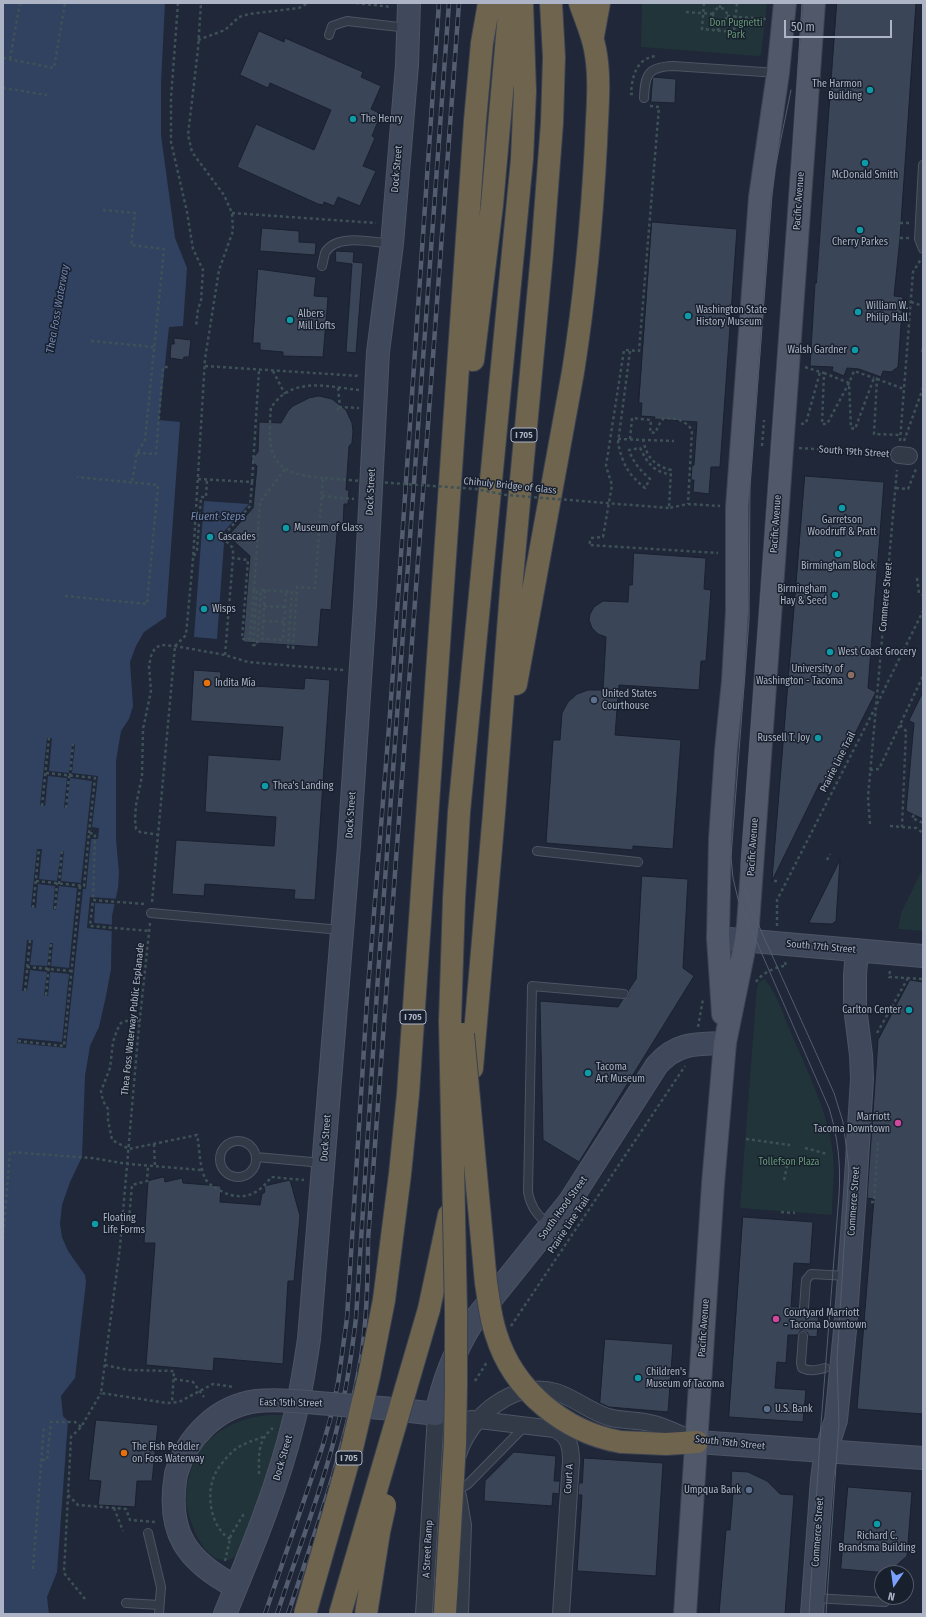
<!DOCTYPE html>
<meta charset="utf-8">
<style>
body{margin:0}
#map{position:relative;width:926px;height:1617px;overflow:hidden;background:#1f2738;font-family:"Fira Sans Condensed",sans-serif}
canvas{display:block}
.frame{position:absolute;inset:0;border:4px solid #acb4c5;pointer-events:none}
.north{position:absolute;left:874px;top:1565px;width:40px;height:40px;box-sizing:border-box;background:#181f2d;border:1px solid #535b6a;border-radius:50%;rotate:193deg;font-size:11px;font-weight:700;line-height:16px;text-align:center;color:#acb4c5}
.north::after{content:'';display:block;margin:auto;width:14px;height:18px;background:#7aa1fd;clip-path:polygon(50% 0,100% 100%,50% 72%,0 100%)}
.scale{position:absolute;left:784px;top:20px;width:108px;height:18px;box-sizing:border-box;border:2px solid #acb4c5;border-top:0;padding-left:5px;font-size:12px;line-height:14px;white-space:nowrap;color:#acb4c5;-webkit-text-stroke:3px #181f2d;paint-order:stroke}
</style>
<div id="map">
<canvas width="926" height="1617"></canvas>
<div class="frame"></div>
<div class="north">N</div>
<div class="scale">50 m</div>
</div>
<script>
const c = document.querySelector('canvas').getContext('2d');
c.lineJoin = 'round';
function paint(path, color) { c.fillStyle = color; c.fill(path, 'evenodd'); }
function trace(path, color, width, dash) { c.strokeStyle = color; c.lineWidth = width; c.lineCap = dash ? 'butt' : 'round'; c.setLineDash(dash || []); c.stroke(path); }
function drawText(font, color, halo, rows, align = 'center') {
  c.font = font + ' "Fira Sans Condensed",sans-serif'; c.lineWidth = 3; c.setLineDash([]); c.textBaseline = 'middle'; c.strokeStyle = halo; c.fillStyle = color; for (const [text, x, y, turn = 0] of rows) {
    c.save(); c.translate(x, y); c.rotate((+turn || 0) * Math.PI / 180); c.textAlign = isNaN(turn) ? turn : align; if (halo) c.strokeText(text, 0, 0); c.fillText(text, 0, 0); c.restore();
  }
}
paint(new Path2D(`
 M642 3H767L761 55 758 56 641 47Z
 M923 868V931L898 929 901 913Z
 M764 979C775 989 783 1014 789 1028 806 1069 828 1110 833 1154 835 1174 832 1195 832 1215L740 1208 757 987 759 982Z
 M267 1415H285L279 1449 240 1554 229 1560C225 1560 219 1560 215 1558 206 1552 200 1543 196 1534 192 1525 189 1517 187 1508 184 1489 191 1462 203 1447 219 1427 242 1418 267 1415Z`), '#213439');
paint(new Path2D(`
 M3 3H165L161 83V135L175 238 187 268 183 326 169 327 159 420 180 422 166 617 144 632 136 646 130 662 133 706 129 719 121 731 116 761V839L119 873 118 888 112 916 111 969 106 996 99 1027 90 1046 85 1076 82 1157 70 1182 62 1205 60 1224 62 1237 68 1251 85 1275 86 1282 75 1378 61 1396 63 1416 68 1421 57 1572 47 1597 49 1614H3Z
 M204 501 249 504 218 538 224 543 217 639 194 637Z`), '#314160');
paint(new Path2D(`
 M47 738H52L49 771 69 773 72 744H75L72 773 98 776 92 827 99 828 98 839H91L86 889H83L66 1048 17 1043 18 1038 62 1042 69 974 50 972 48 996 46 995H44L47 972 30 970 27 991H22L27 940H33L30 965 47 966 50 943H53L51 966 69 968 77 888 59 886 56 910 53 909 55 886 38 884 36 908 31 907 37 849H42L39 879 57 881 61 851H64L61 881 81 883 92 781 70 778 67 808H64L67 778 48 776 45 806 40 805Z
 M90 897 118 899 116 904 95 903 94 923 114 925 113 931 87 928Z`), '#1f2738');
const building = new Path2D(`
 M837 3H916L900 238 894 296 903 297 898 367 891 372 883 371 881 377 859 369 847 368 844 376 832 371 833 367 810 366 815 283H816Z
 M259 31 284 42 285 38 363 72 361 77 381 86 371 109 381 114 372 136 375 138 363 166 376 171 360 206 338 197 334 206 324 202 323 205 318 204 237 167 256 124 314 150 331 110 270 83 268 88 240 75Z
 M653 77 676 79 675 103 651 102Z
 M652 222 737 229 720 467H711L709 494 693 492 694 480H691L692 466 694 465 697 422 654 419 655 417 641 416 642 403H639Z
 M262 228 299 231V242L316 243 315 255 260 251Z
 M336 251 354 252 353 262 363 263 356 353 346 352 352 264 336 262Z
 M258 269 316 277 314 296 328 297 323 357 283 356V352L260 350V343H253Z
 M174 338 191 340 189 357H184L183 360 170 358 171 344H174Z
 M319 396 332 399 346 410 352 423 353 431 352 443 349 446 346 490H349L348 504H344L343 526 338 521 331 610 321 609 318 647 243 642 250 556 228 536 253 508 257 466 251 460 258 452 259 422 281 423 288 411 293 406 309 398Z
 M805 476 884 482 868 688 876 692 828 787 820 783 772 881Z
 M634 553 706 558 704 589 711 590 706 661H701L699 690 619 685 615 735 681 740 673 849 633 846V850L546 843 553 740H560L562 713 568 702 577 694 588 690H603L606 637 598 634 592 628 589 620 590 614 594 607 603 601 628 602 629 585H632Z
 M194 670 221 672 220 684 304 689 305 678 330 680 315 900 294 899 295 890 205 884 204 896 172 894 176 840 274 846 276 817 205 812 208 755 280 760 283 727 191 721Z
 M923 692V819L906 811 914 723 909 721Z
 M840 860 836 921 832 924 809 923Z
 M642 876 688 879 683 968 694 976 579 1162 543 1140 540 1001 618 1007 623 999 628 997 629 994 628 991 636 979Z
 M910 980 923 982V1414L857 1409 874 1199 867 1198 878 1040Z
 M164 1177 165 1182 182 1178 183 1183 221 1186 220 1202 260 1205 262 1194 265 1192 264 1186 290 1180 300 1216 294 1281H288L283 1364 214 1358 213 1371 146 1365 155 1243H144L148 1181Z
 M743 1217 813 1222 810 1264 794 1263 791 1307H799V1311L803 1313H807L810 1308 819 1309 817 1337 808 1336V1333L804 1331H800L798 1335H788L786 1363 777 1362 775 1388 806 1390 803 1422 729 1417Z
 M605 1339 673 1344 668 1412 609 1407 600 1403Z
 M96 1420 158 1425 152 1481H137L135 1507 98 1505 101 1481 89 1480Z
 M514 1452 556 1456 554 1481H560L559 1494 553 1493 552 1506 484 1501 485 1481Z
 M584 1458 663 1463 656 1576 577 1571 582 1495H578L579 1483H582Z
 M732 1471 748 1472 767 1481 780 1494 794 1495 785 1614H719L726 1530H730L733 1494 731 1493Z
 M848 1487 912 1492 907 1556 888 1573 841 1569Z`);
paint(building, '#3b4558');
trace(building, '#1a212f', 1);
const lane = new Path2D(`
 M329 35 332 26 347 21 408 28
 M644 98C645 74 648 67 673 66L778 73
 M923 165 919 239 923 249
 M322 266C323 262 324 257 325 253 335 233 373 242 391 244
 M537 851 638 862
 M151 913 341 930
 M220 1159a18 18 0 1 1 36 0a18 18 0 1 1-36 0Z
 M256 1157 323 1163
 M550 1226C538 1216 531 1208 528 1192L532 986 624 994
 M804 1308 806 1280 811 1274 848 1276
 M803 1336 801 1363 802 1368C810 1372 817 1370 825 1368
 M457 1491 468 1484 525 1426
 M148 1533 161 1587 159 1614
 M814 1598 885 1602
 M126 1603 159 1605`);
const street = new Path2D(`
 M899 455 909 456
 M471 1419 554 1429C569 1435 571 1447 571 1461L561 1614
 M458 1455C469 1417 514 1379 556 1392 575 1398 589 1411 608 1417 622 1421 637 1420 650 1423 666 1426 681 1435 696 1441
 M458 1496 463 1525 460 1614
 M424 1614 436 1414`);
const secondary = new Path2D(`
 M718 938 923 956
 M394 1409 436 1414C443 1381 454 1352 472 1323L570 1201 657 1065C677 1042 697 1044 725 1043
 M697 1442 923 1458
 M176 1474C166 1532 186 1561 236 1587
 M225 1614C251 1551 278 1487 294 1420 301 1393 305 1366 309 1339L349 846 365 605 378 352 392 244 407 65 409 3
 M812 1614 822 1479 826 1451 836 1420 845 1330 855 1193 862 1079 861 1055 855 1007V975L857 950`);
const primary = new Path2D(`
 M723 1014 718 938 720 839 726 750 733 681 737 611V507L743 425 760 197 778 73 785 3
 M685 1614 713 1184 725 1043 746 940 748 924 814 3`);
const highway = new Path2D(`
 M593 36 599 3
 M473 360 492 205 510 3
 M516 684 573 372C585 296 592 220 596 143 597 112 601 79 595 49 592 33 585 18 580 3
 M454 899 459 812 522 159 525 91 522 3
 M472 1068 494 813 512 578 542 254 552 123 554 57 551 3
 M384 1300 400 1174 408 1094 475 121 482 43 489 3
 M429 1309 449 1215
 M621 1442 666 1444 697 1442
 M445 1614 446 1596`);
trace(lane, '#4d5463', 10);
trace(street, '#4d5463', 18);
trace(secondary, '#4d5463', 24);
trace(primary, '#3c4352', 24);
trace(highway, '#3a4150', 24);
trace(new Path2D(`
 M178 3 171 98V142L187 212 193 249 203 270 201 301 198 309 196 327
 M356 3 392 7
 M704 3 702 29 734 32 737 3
 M720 8V3
 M713 15a7 7 0 1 1 14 0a7 7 0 1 1-14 0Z
 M686 12 713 14
 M727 16 766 19
 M718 31 719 22
 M198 40 225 30 239 17 249 14 299 8 308 3
 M3 58 54 68 65 3
 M10 59 20 3
 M3 88 47 95
 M633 94H631C632 77 636 58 656 56
 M650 106 659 107 639 351 624 350 606 466 612 485 603 537 591 538 589 545 718 553
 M103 210 135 213 131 245 164 249 145 440 137 453 132 482
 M232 213 376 223
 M900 223H909
 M900 238H909
 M911 302 923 306
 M91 341 154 347
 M923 349 922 352 923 353
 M630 351 618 443C623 465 628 474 645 488L650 479C640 470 633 462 629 450L640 448C649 465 652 470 671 475
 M205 366 360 376
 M805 367 820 372
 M273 371 285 394
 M824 373 849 383 854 371 874 378
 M877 379 904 389
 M338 388 340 407 359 408
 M337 410 340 407
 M801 424 806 423 820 372 824 373 822 424H827L849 383 851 428 855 429 874 378 877 379 874 434 900 435
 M618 439 674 441
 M630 439 632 418 651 420 650 432 655 433 660 423 664 418C676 418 685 420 692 430L688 504
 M643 439C646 456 654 466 671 470L669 508 688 504 720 506
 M900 441 913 272 921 259
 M904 441 923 388
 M762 446 764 420
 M799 448 886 454
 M137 453 156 454 163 367H169
 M323 478C270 474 267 455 271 407 275 403 279 397 284 394 306 379 335 388 360 390
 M198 479 252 482 250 506 222 537 233 548V558L248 560 242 639H250L254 590 257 591 253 645H257L261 590 292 592 288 647 293 648 297 587 315 588 323 478 349 480
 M252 482 259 370
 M896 488 908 489 916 469
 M322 496 354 499
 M194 556 197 550 201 497H206L207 479
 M917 578 919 593 923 595
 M254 590 260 502 285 469
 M265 590 262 639 283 640 286 592
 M65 596 147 604 158 485 77 477
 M264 606 285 607
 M263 621 284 622
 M175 646 186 635 193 559 205 359 219 270 233 231 232 213 224 195 192 152 188 135 198 49 201 3
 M225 655 233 558
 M877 704 923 611
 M900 725 906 731 902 827
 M870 770 879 769 923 676
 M46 773 95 778 89 833
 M70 776 73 744
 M42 806 49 738
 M66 808 69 776
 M914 815 912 818 923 823
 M870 824 868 797 897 470
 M890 826 916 828 923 833
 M159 835 140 832 136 829 135 819 136 805 142 776 143 729 151 691 149 666 151 656 155 648 161 645 175 646 225 655 248 662 344 670
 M827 860 830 854
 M36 881 84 886 89 833 95 834 93 900
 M774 881H778
 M59 884 62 851
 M152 902 175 646
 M144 904 93 900 90 926 149 931
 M33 908 39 849
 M55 909 57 883
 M150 923 138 1037 120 1247 101 1393 167 1403 179 1402 213 1384 234 1387
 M777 926V900L875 708
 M27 967 72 971
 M890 971 889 977 923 979
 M756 982C761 974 776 966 786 966L785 962
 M25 991 30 940
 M46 995 51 943
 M140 1021H126L121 1023 117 1030 113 1042 110 1068 101 1091 103 1101 108 1109V1120L112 1140 129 1149 197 1135C200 1149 199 1167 206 1180 210 1185 215 1188 221 1191 241 1202 259 1195 271 1177L304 1180
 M698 1027 703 999
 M877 1033 908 978
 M18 1041 64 1046 80 886
 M746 1139 790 1145
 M154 1144 155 1166
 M805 1148 827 1154
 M784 1180 789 1157
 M871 1202H874L878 1142 875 1140
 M781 1212 795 1213
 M123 1218 129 1219 132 1185 147 1181 148 1166
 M3 1239 10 1152 92 1158 128 1164 202 1170
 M511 1326 685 1066
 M105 1365 128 1370 174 1371 172 1403
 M475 1381 487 1362
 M42 1460H47L51 1422H75L81 1427
 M259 1474C259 1456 257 1440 273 1428
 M68 1495 78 1505 126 1509 130 1520 155 1522
 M114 1508 123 1531
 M230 1539C210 1527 205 1492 216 1472 220 1465 226 1458 232 1452 241 1444 252 1441 263 1437
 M225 1561 231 1535 245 1512
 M33 1569 44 1425
 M85 1599 64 1573 71 1437 81 1427 101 1393`), '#3e5156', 2.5, [3, 3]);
trace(lane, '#323a48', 8);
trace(street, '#323a48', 16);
trace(secondary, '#40485c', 22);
trace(primary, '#505869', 22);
trace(highway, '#6f654f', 22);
trace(new Path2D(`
 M802 3 790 199 741 865 742 879 749 904 834 1093 843 1122 849 1168 837 1360 839 1424 837 1451 826 1614
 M791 90 775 168 772 195 750 486 749 620 731 857 733 878 738 899 829 1108C838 1137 841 1165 839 1195L821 1424 809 1614`), '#545d70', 1);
const rail = new Path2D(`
 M265 1614 322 1448 330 1420 338 1383 347 1318 367 1000 390 714 439 3
 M277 1614C298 1550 324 1485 339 1420 347 1386 352 1352 356 1318L378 976 449 3
 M288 1614C316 1530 346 1445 361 1358 367 1319 368 1279 368 1240L459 3`);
trace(rail, '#545d70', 4.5);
trace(rail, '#181f2d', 3, [9]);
const secondaryBridge = new Path2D(`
 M176 1474C187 1437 217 1406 257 1401 277 1399 298 1401 318 1403 343 1405 369 1407 394 1409`);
const highwayBridge = new Path2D(`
 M463 1034 486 1283C489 1300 490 1317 496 1334 513 1390 564 1432 621 1442
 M446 1596 455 1443 456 1384V1312L450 1021 454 899
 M305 1614 352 1448 369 1376 384 1300
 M340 1614 429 1309
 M366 1614 379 1532 385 1505`);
trace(secondaryBridge, '#4d5463', 24, []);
trace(highwayBridge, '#3a4150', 24, []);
trace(new Path2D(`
 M349 480 476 489 506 495 669 508
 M174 1379 193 1382 204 1397`), '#3e5156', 2.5, [3, 3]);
trace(secondaryBridge, '#40485c', 22);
trace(highwayBridge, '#6f654f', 22);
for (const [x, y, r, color] of [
 [870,90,4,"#0f9aa8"],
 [353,119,4,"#0f9aa8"],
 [865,163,4,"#0f9aa8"],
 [860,230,4,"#0f9aa8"],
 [858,312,4,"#0f9aa8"],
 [688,316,4,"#0f9aa8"],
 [290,320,4,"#0f9aa8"],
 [855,350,4,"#0f9aa8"],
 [842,508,4,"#0f9aa8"],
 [286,528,4,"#0f9aa8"],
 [210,537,4,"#0f9aa8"],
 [838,554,4,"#0f9aa8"],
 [835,595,4,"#0f9aa8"],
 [204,609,4,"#0f9aa8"],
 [830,652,4,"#0f9aa8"],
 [851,675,4,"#8d6e63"],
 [207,683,4,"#e8710a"],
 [594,700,4,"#5c6f8a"],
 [818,738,4,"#0f9aa8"],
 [265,786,4,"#0f9aa8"],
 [909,1010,4,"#0f9aa8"],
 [588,1073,4,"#0f9aa8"],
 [898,1123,4,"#d1479c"],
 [95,1224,4,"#0f9aa8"],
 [776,1319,4,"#d1479c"],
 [638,1378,4,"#0f9aa8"],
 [767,1409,4,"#5c6f8a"],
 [124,1453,4,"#e8710a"],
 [749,1490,4,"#5c6f8a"],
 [877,1524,4,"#0f9aa8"]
]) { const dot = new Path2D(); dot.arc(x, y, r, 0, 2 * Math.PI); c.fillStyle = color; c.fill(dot); trace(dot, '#181f2d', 1.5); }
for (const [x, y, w] of [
 [524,435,26],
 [413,1017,26],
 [349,1458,26]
]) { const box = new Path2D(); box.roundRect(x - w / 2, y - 7, w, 14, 3); c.fillStyle = '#181f2d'; c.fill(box); trace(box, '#acb4c5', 1); }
drawText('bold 9px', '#acb4c5', null, [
 ["I 705",524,435],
 ["I 705",413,1017],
 ["I 705",349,1458]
]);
drawText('10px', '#639773', '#181f2d', [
 ["Don Pugnetti",736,23],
 ["Park",736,35],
 ["Tollefson Plaza",789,1162]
]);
drawText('10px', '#acb4c5', '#181f2d', [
 ["The Harmon",862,84,"right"],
 ["Building",862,96,"right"],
 ["The Henry",361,119],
 ["McDonald Smith",865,175,"center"],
 ["Cherry Parkes",860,242,"center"],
 ["William W.",866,306],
 ["Philip Hall",866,318],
 ["Washington State",696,310],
 ["History Museum",696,322],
 ["Albers",298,314],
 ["Mill Lofts",298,326],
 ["Walsh Gardner",847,350,"right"],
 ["Garretson",842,520,"center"],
 ["Woodruff & Pratt",842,532,"center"],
 ["Museum of Glass",294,528],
 ["Cascades",218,537],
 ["Birmingham Block",838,566,"center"],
 ["Birmingham",827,589,"right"],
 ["Hay & Seed",827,601,"right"],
 ["Wisps",212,609],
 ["West Coast Grocery",838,652],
 ["University of",843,669,"right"],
 ["Washington - Tacoma",843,681,"right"],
 ["Indita Mía",215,683],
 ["United States",602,694],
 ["Courthouse",602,706],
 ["Russell T. Joy",810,738,"right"],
 ["Thea's Landing",273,786],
 ["Carlton Center",901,1010,"right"],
 ["Tacoma",596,1067],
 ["Art Museum",596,1079],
 ["Marriott",890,1117,"right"],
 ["Tacoma Downtown",890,1129,"right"],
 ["Floating",103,1218],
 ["Life Forms",103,1230],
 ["Courtyard Marriott",784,1313],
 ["- Tacoma Downtown",784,1325],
 ["Children's",646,1372],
 ["Museum of Tacoma",646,1384],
 ["U.S. Bank",775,1409],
 ["The Fish Peddler",132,1447],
 ["on Foss Waterway",132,1459],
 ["Umpqua Bank",741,1490,"right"],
 ["Richard C.",877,1536,"center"],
 ["Brandsma Building",877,1548,"center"]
], 'left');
drawText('10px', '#acb4c5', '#181f2d', [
 ["Dock Street",397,169,-85],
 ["Pacific Avenue",799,201,-86],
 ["South 19th Street",854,452,4],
 ["Chihuly Bridge of Glass",510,486,6],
 ["Dock Street",371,492,-87],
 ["Pacific Avenue",776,524,-86],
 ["Commerce Street",886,597,-85],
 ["Prairie Line Trail",838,762,-63],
 ["Dock Street",351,815,-86],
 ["Pacific Avenue",753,847,-86],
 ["South 17th Street",821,947,5],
 ["Thea Foss Waterway Public Esplanade",133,1019,-84],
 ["Dock Street",326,1138,-86],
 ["Commerce Street",854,1201,-86],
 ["South Hood Street",563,1208,-54],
 ["Prairie Line Trail",569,1225,-56],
 ["Pacific Avenue",704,1328,-86],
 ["East 15th Street",291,1403,1],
 ["South 15th Street",730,1443,6],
 ["Dock Street",283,1458,-74],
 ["Court A",569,1479,-86],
 ["Commerce Street",818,1532,-86],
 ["A Street Ramp",428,1549,-87]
]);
drawText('italic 11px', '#7387b0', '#181f2d', [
 ["Thea Foss Waterway",58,309,-80],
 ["Fluent Steps",218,517]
]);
</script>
